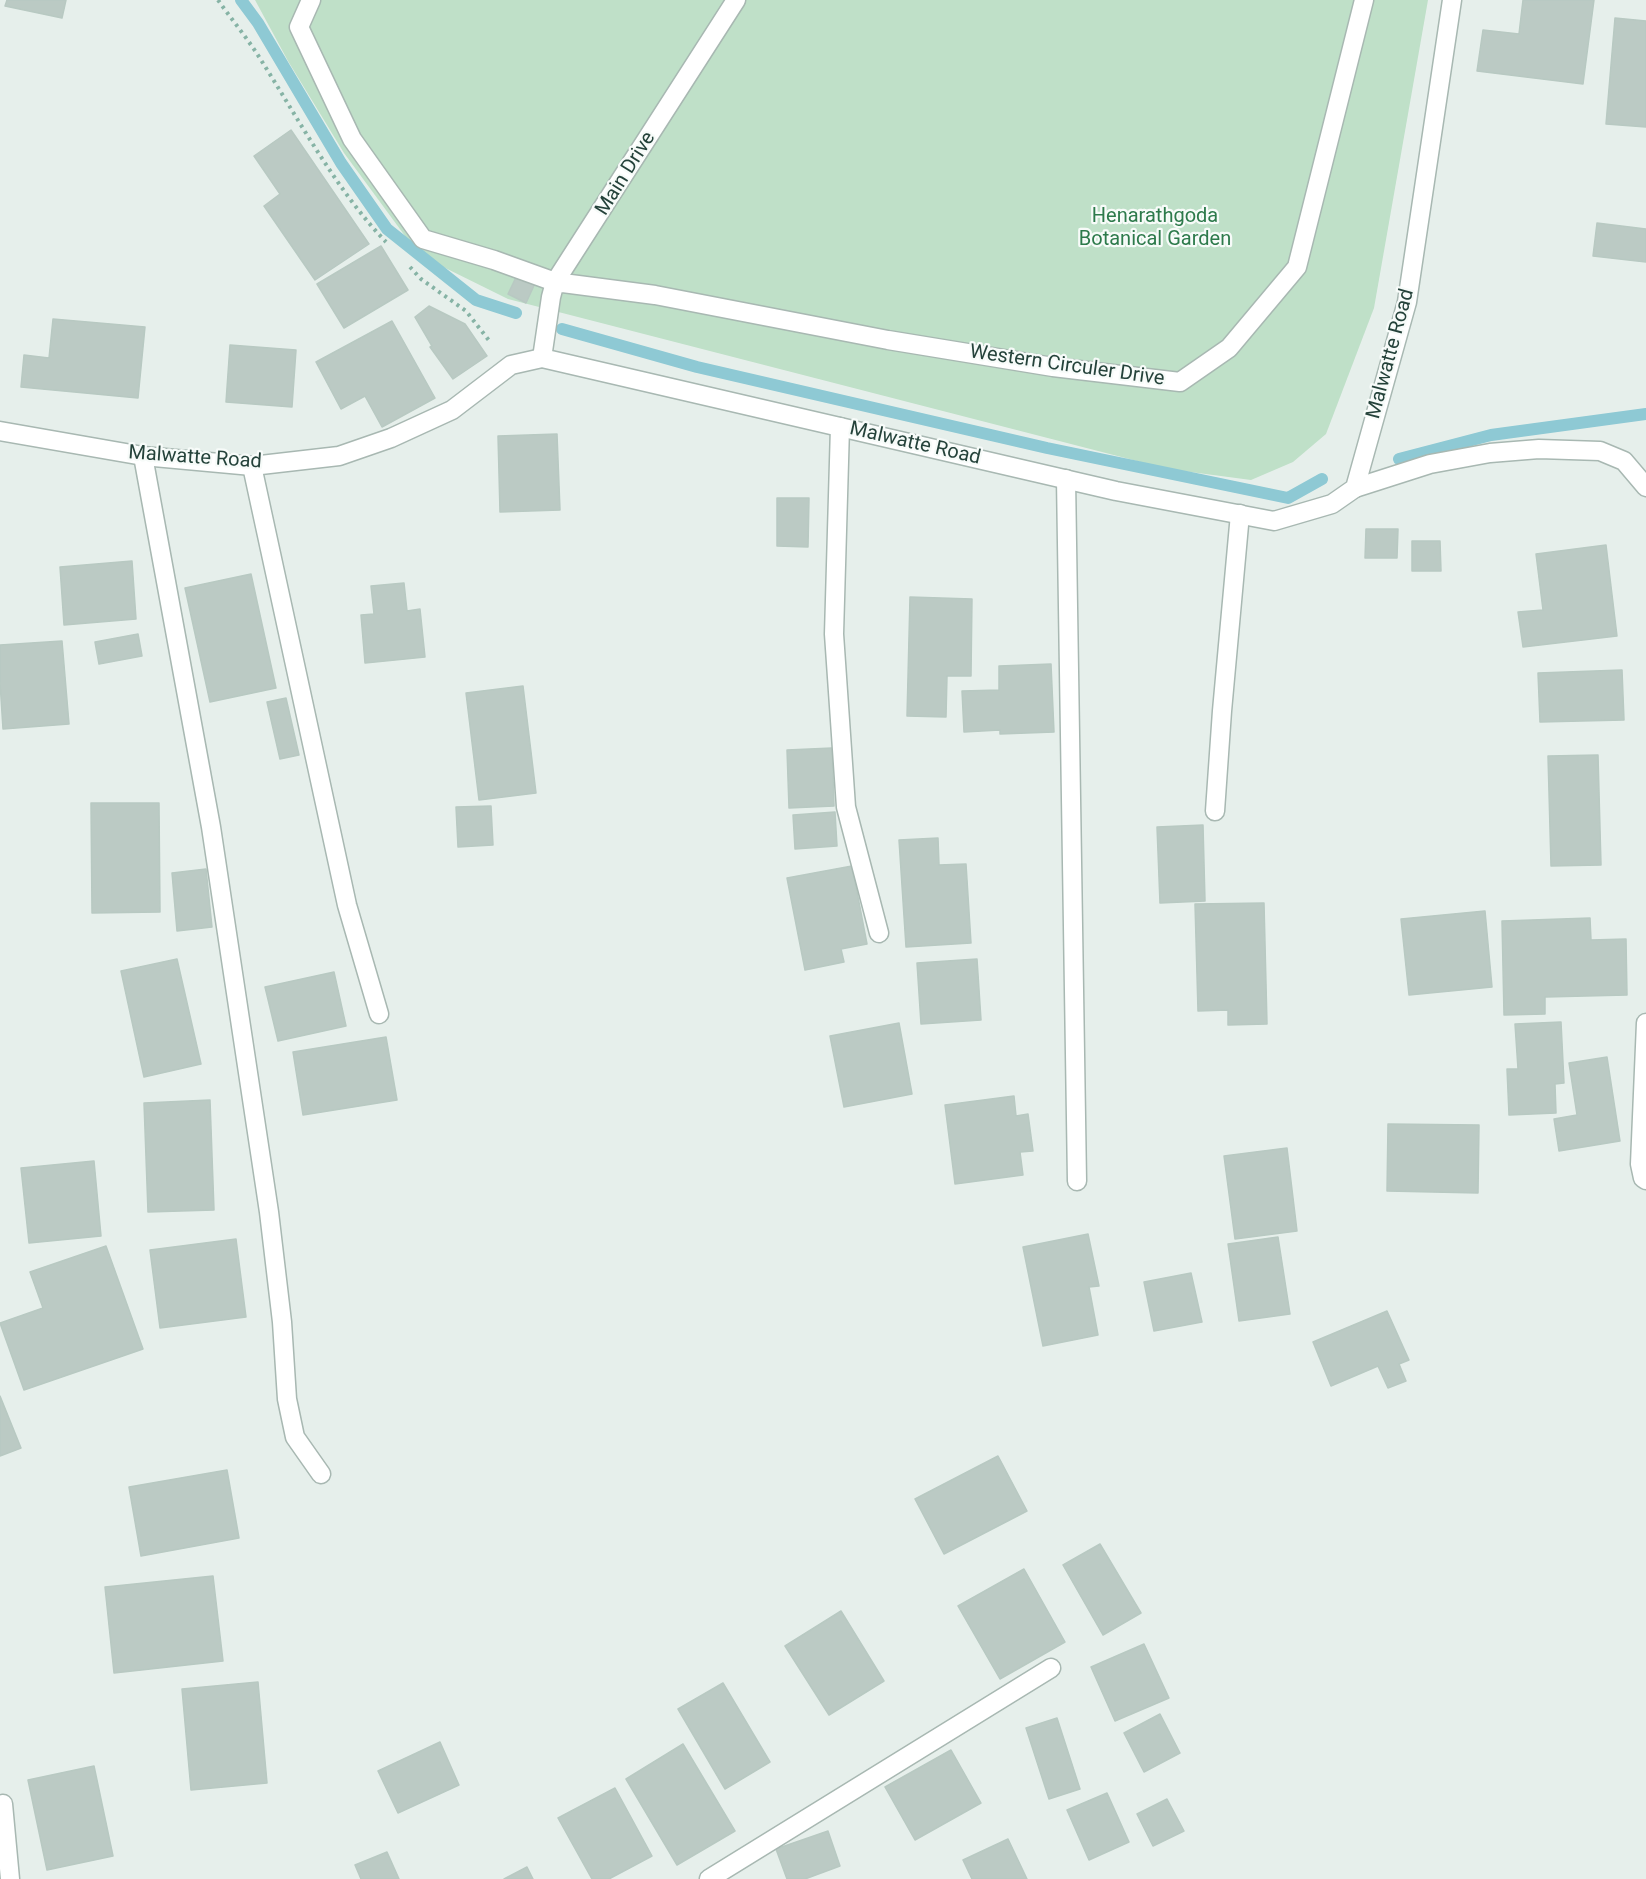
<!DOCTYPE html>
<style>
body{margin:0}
canvas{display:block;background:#e6efeb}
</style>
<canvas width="1646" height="1879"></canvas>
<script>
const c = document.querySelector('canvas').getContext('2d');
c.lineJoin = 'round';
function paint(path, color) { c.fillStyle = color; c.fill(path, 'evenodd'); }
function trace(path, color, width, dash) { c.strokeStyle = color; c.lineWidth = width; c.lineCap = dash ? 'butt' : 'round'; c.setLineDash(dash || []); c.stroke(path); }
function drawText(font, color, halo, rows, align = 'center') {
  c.font = font + ' Roboto,sans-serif'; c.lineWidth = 4.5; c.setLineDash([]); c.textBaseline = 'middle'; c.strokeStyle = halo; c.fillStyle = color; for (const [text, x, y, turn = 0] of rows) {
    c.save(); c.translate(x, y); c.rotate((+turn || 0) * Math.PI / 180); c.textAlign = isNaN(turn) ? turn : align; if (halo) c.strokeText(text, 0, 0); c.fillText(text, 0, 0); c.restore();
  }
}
paint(new Path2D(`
 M255 0H1428L1374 308 1326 434 1293 462 1251 480 1168 469 508 299 419 255 344 153 288 61Z`), '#bfe0c8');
trace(new Path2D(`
 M241 0 258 23 341 163 387 229 476 300 516 313
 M562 329 697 367 1047 448 1288 498 1322 479
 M1399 459 1491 435 1646 414`), '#8ec9d4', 12);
const building = new Path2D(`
 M7 0H66L62 18 5 6Z
 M1523 0H1594L1583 84 1477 71 1483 30 1519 34Z
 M1615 18 1646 21V127L1606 124Z
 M291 130 369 244 315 280 264 206 280 194 254 156Z
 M1597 223 1646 229V262L1593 256Z
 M381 246 408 290 344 328 317 284Z
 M519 271 537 279 526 303 508 294Z
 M429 306 465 324 487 356 453 379 430 347 432 346 415 317Z
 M53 319 145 327 138 398 21 387 24 355 49 358Z
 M392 321 435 398 382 427 365 396 341 409 316 362Z
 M230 345 296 350 292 407 226 402Z
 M557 434 560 510 500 512 498 436Z
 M777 498H809L808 547 777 546Z
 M1366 529H1398L1397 558H1365Z
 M1412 541H1440L1441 571H1412Z
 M1606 545 1617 636 1523 647 1518 612 1543 610 1536 554Z
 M132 561 136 619 64 625 60 567Z
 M251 574 276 688 210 702 185 588Z
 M404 583 407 611 420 609 425 657 365 663 361 615 374 614 371 586Z
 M910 597 972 599 971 676H947L946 717 907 716Z
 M138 634 142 656 99 664 95 642Z
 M62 641 69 724 3 729 0 682V645Z
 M1051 664 1054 732 1000 734V730L964 732 962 691 999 690V666Z
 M1622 670 1624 720 1540 722 1538 673Z
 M523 686 536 793 479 800 466 693Z
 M286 698 299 755 280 759 267 702Z
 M832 748 834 806 789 808 787 750Z
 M1598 755 1601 865 1551 866 1548 756Z
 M91 803H159L160 912 92 913Z
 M491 806 493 845 458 847 456 807Z
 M835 812 837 846 795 849 793 815Z
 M1203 825 1205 901 1160 903 1157 827Z
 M938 838 939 865 966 864 971 943 906 947 899 840Z
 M852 866 867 944 841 949 844 962 805 970 787 878Z
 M206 869 212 927 177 931 172 873Z
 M1264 903 1267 1024 1228 1025V1010L1198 1011 1195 904Z
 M1485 911 1492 987 1409 995 1401 919Z
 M1590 918 1591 940 1626 939 1627 995 1545 997V1014L1504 1015 1502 921Z
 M177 959 201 1064 144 1077 121 971Z
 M977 959 981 1020 921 1024 917 963Z
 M334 972 346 1026 278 1041 265 987Z
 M1561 1022 1564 1083 1555 1084 1556 1113 1509 1115 1507 1069H1518L1515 1024Z
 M899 1023 912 1094 844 1107 830 1036Z
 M386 1037 397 1100 303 1115 293 1052Z
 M1607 1057 1620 1141 1559 1151 1554 1119 1577 1115 1569 1063Z
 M1014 1096 1016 1116 1028 1114 1033 1151 1020 1152 1023 1175 955 1184 945 1105Z
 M210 1100 214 1210 148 1212 144 1103Z
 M1388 1124 1479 1125 1478 1193 1387 1191Z
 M1287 1148 1297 1231 1235 1239 1224 1156Z
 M94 1161 101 1236 29 1243 21 1168Z
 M1088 1234 1099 1286 1089 1287 1098 1335 1043 1346 1023 1247Z
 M1278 1237 1290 1314 1239 1321 1228 1244Z
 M236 1239 246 1317 160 1328 150 1250Z
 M106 1246 143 1349 24 1390 0 1323 43 1308 30 1272Z
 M1191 1273 1202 1322 1154 1331 1144 1282Z
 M1387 1311 1409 1360 1399 1364 1406 1381 1388 1388 1378 1366 1331 1386 1313 1342Z
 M0 1396 21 1448 0 1456Z
 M998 1456 1027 1511 944 1554 915 1499Z
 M227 1470 239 1538 141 1556 129 1487Z
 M1100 1544 1141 1613 1103 1635 1063 1565Z
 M1024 1569 1065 1642 1000 1679 958 1606Z
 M213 1576 223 1661 114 1673 105 1587Z
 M841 1611 884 1681 829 1715 785 1646Z
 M1144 1644 1169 1698 1115 1721 1091 1667Z
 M258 1682 267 1783 191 1790 182 1689Z
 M723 1683 770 1762 725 1789 678 1709Z
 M1160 1714 1180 1753 1144 1772 1124 1733Z
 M1057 1718 1080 1789 1049 1799 1026 1728Z
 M440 1742 459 1785 398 1813 378 1771Z
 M683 1744 735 1831 677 1865 626 1779Z
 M951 1750 981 1803 915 1840 885 1787Z
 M94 1766 113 1856 47 1870 28 1780Z
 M615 1788 652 1856 609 1879H592L558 1818Z
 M1107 1793 1129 1842 1089 1860 1067 1810Z
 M1167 1799 1184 1831 1153 1846 1137 1814Z
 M828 1831 840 1866 805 1879H787L776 1849Z
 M1008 1839 1027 1879H972L963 1860Z
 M387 1852 399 1879H361L355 1865Z
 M527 1867 533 1879H504Z`);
paint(building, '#bbcac4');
trace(building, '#b8c9c2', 1.5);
const service = new Path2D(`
 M311 0 299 27 352 139 423 239 494 260 555 282 655 295 888 340 1053 367 1180 382 1229 348 1297 267 1364 0
 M542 358 551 297 555 282 736 0
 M840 427 834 634 846 807 879 933
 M143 456 211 827 269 1212 282 1322 287 1399 295 1437 321 1474
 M252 466 347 905 379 1014
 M1066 479 1077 1181
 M1215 811 1222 711 1240 514`);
const minor = new Path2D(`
 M1355 488 1430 464 1490 453 1539 449 1600 451 1624 461 1646 487
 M1646 1023 1640 1164 1643 1178 1646 1180
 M3 1804 10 1879
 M709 1879 1051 1668`);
const tertiary = new Path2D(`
 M0 431 143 456 252 466 339 456 391 438 452 410 511 365 542 358 1116 491 1274 521 1332 504 1355 488 1407 302 1452 0`);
trace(service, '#a8b8b2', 21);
trace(minor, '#a8b8b2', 21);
trace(tertiary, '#a8b8b2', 21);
trace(new Path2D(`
 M218 0C232 20 248 39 261 60 299 120 337 191 386 242
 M410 267 421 279 466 311 491 343`), '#86b3a5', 4, [3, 4.5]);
trace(service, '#fff', 18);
trace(minor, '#fff', 18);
trace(tertiary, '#fff', 18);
drawText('20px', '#24423a', '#f7fbf9', [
 ["Main Drive",626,174,-58],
 ["Malwatte Road",1391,354,-75],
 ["Western Circuler Drive",1067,366,8],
 ["Malwatte Road",915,444,13],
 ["Malwatte Road",195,458,4]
]);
drawText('20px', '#2d7a4b', '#f7fbf9', [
 ["Henarathgoda",1155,217],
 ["Botanical Garden",1155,240]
]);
</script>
